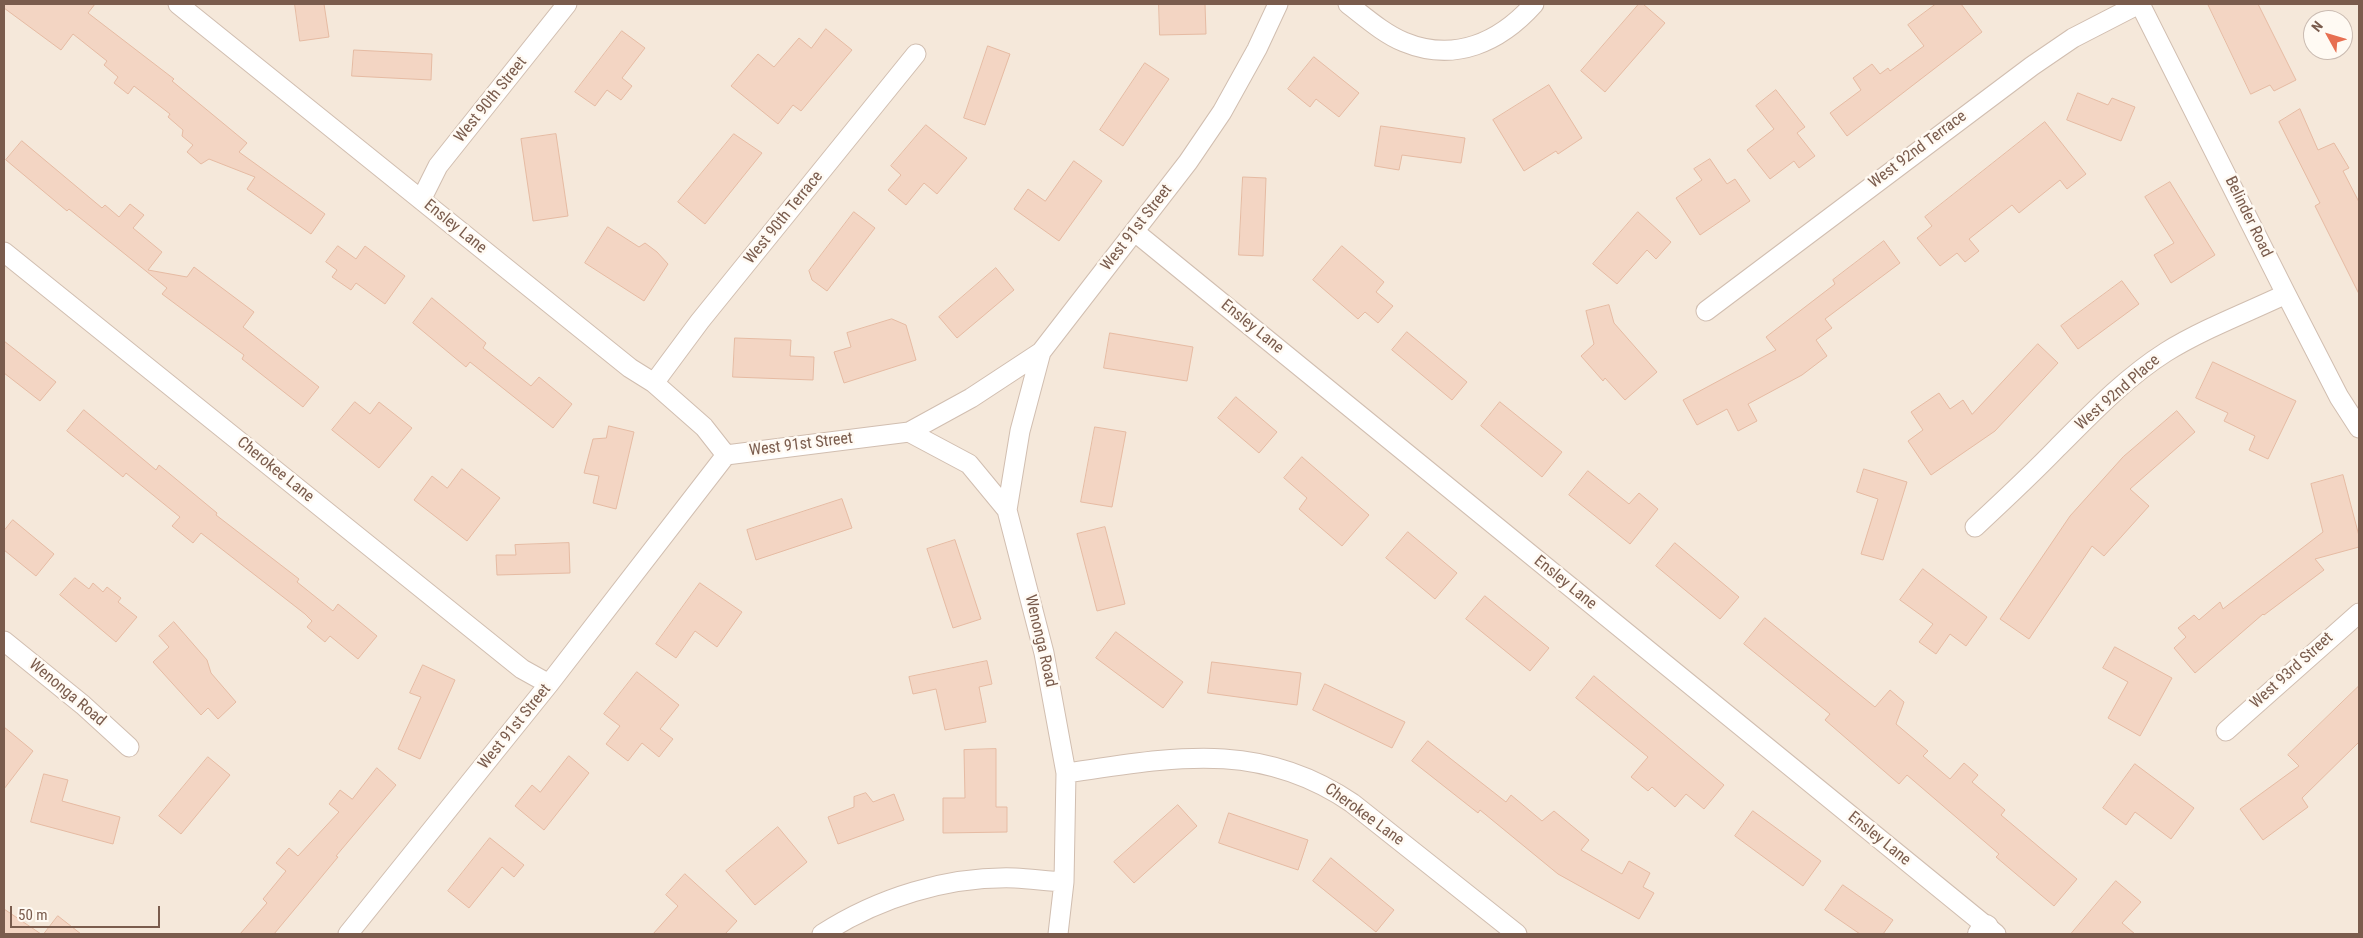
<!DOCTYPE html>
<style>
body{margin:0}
#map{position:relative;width:2363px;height:938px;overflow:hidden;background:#fdf6ec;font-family:"Roboto Condensed",sans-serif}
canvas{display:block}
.frame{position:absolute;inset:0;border:5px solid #7a5c4d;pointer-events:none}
.north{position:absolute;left:2303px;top:10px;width:50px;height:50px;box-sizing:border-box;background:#fffaf3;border:1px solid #cabbb1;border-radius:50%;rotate:309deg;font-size:14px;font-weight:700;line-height:20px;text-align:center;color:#7a5c4d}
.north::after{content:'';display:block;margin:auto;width:18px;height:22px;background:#e76f51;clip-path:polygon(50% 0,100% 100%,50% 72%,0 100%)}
.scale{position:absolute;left:10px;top:906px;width:150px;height:22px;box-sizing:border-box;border:2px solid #7a5c4d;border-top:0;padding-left:6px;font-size:15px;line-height:18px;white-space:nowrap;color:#7a5c4d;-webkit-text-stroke:4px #fffaf3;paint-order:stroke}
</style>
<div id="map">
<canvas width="2363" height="938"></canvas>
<div class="frame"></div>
<div class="north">N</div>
<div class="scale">50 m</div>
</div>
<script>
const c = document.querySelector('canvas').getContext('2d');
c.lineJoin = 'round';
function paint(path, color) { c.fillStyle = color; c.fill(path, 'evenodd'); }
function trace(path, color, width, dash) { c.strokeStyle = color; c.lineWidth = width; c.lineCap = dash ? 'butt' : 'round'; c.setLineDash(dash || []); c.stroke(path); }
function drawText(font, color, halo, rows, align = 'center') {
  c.font = font + ' "Roboto Condensed",sans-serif'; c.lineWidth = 5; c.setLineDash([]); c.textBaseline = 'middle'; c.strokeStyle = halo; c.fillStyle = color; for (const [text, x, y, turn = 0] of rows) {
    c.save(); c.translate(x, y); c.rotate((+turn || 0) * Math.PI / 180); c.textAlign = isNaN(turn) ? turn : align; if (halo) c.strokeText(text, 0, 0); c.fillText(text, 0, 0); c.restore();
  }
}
paint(new Path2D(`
 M4 4H2359V934H4ZM2313 20H2343V50H2313Z`), '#f5e8da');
const building = new Path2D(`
 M4 4H95L88 13 174 79 172 81 247 143 239 152 325 214 311 234 247 189 255 177 209 159 201 164 187 152 193 145 182 136 183 130 168 117 170 114 134 86 128 94 114 83 118 77 104 65 107 61 73 34 61 50 4 8Z
 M295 4H324L329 37 300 41Z
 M1159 4H1205L1206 34 1160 35Z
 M1639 4H1643L1665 23 1605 92 1581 71Z
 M1936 4H1961L1982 32 1847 136 1830 113 1861 90 1853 78 1872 64 1880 74 1888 68 1890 71 1924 46 1908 25Z
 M2208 4H2258L2296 80 2274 91 2270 85 2251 94Z
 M826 29 852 50 801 111 793 105 778 124 731 86 758 54 774 67 799 38 811 48Z
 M622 31 645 48 622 78 632 86 621 100 607 90 595 106 575 92Z
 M988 46 1010 54 985 125 964 118Z
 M354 50 432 54 431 80 352 76Z
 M1314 57 1359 93 1339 117 1316 99 1310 107 1288 89Z
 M1145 63 1169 79 1123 146 1100 130Z
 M1549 85 1582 138 1558 154 1556 151 1524 171 1493 120Z
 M1776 90 1805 127 1797 133 1815 156 1799 168 1794 161 1770 179 1747 150 1774 129 1756 106Z
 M2078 93 2108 105 2112 98 2135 107 2121 141 2067 120Z
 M2300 109 2318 150 2334 143 2349 168 2343 171 2359 202V294L2315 206 2320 203 2279 122Z
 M2045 122 2086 174 2067 189 2060 180 2019 213 2012 205 1969 239 1979 251 1965 262 1957 253 1940 266 1917 238 1932 226 1925 217Z
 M926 125 967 158 937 194 924 183 906 205 888 190 901 175 891 166Z
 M1381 126 1465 138 1461 163 1402 155 1399 170 1375 166Z
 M556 134 568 216 533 221 521 139Z
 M734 134 762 153 705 224 678 202Z
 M22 141 102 208 105 205 119 217 130 204 144 215 133 228 162 252 148 270 187 277 194 267 254 312 243 327 319 387 303 407 242 359 244 355 162 294 167 288 69 209 67 211 6 160Z
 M1710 159 1727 184 1735 179 1750 201 1700 235 1676 198 1702 180 1694 169Z
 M1074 161 1102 181 1059 241 1014 209 1028 189 1045 201Z
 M1243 177 1266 178 1263 256 1239 255Z
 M2170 182 2215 255 2171 283 2154 255 2174 243 2145 197Z
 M854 212 875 228 827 291 812 280 809 271Z
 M1638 212 1671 242 1656 259 1647 250 1617 284 1593 264Z
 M608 227 639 247 645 243 657 252 668 264 644 301 585 263Z
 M1884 241 1900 263 1825 319 1832 328 1816 340 1827 356 1802 375 1748 404 1757 421 1738 431 1727 409 1697 425 1683 400 1776 350 1766 337 1835 284 1833 280Z
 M338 246 356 259 365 246 405 276 385 304 356 283 351 290 332 277 337 270 326 262Z
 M1342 246 1384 282 1376 292 1393 306 1378 323 1365 312 1358 319 1313 280Z
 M996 268 1014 290 957 338 939 317Z
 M2122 281 2139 304 2078 349 2061 326Z
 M432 298 486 343 483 348 531 386 539 377 572 404 553 428 470 362 466 367 413 323Z
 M1609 305 1614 323 1657 372 1625 400 1605 378 1603 381 1581 356 1594 344 1586 311Z
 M892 319 906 325 916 360 844 383 834 352 851 347 847 333Z
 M1407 332 1467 382 1452 400 1392 350Z
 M1110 333 1193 347 1187 381 1104 368Z
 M735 338 791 340 790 356 814 357 813 380 733 377Z
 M4 341 56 382 40 401 4 373Z
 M2038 344 2058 363 1995 431 1931 475 1908 441 1923 430 1911 412 1939 393 1950 409 1963 400 1972 414Z
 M2213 362 2296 401 2268 459 2249 450 2255 436 2224 421 2228 413 2196 398Z
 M1236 397 1277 432 1259 453 1218 418Z
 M355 402 370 414 379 402 412 428 379 468 332 430Z
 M1500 402 1562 452 1542 477 1481 426Z
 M84 410 156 470 159 465 217 513 216 515 299 579 297 582 333 611 338 604 377 636 358 659 330 636 325 642 307 627 312 621 305 614 201 533 193 543 172 526 180 517 126 473 123 477 67 431Z
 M2177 411 2195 432 2130 489 2149 506 2104 556 2092 546 2029 639 2000 619 2070 516 2123 457Z
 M609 426 634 432 616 509 593 503 599 476 584 473 593 439 606 438Z
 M1095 427 1126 432 1112 507 1081 502Z
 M1302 457 1369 515 1342 546 1299 509 1307 498 1284 478Z
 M462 469 500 498 467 541 414 500 432 476 447 488Z
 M1864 469 1907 482 1883 560 1861 554 1878 499 1857 492Z
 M1588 471 1629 504 1639 493 1658 509 1630 544 1569 495Z
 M2343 475 2359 536V547L2315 559 2324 570 2264 615 2263 614 2195 673 2174 648 2186 637 2178 628 2194 615 2199 620 2220 602 2223 609 2323 532 2311 484Z
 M842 499 852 528 756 560 747 530Z
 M13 520 54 554 36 576 4 550V531Z
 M1105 527 1125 604 1097 611 1077 534Z
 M1408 532 1457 573 1435 599 1386 558Z
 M955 540 981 619 953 628 927 549Z
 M569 543 570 573 497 575 496 555H516L515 545Z
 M1675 543 1739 597 1720 619 1656 566Z
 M1923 569 1987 617 1966 646 1950 634 1936 654 1919 642 1933 624 1900 600Z
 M75 578 89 589 93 583 103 592 107 587 121 598 118 602 137 617 116 642 60 595Z
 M700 583 742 612 717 647 695 631 676 658 656 644Z
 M1485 596 1549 648 1530 671 1466 619Z
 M1765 618 1875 707 1890 690 1904 702 1896 724 1928 751 1923 756 1950 779 1964 763 1978 775 1972 782 2005 810 2001 815 2077 879 2054 906 1996 857 1999 854 1907 775 1899 784 1825 720 1830 714 1744 644Z
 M174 622 207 660 211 673 236 702 218 719 208 708 201 715 153 662 169 647 159 636Z
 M1116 632 1183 682 1163 708 1096 658Z
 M2115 647 2172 678 2140 736 2108 718 2128 682 2103 668Z
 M987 661 992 684 979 687 986 722 945 730 936 689 913 694 909 677Z
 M1212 662 1301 673 1297 705 1208 693Z
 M423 665 455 680 420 759 398 749 421 697 410 693Z
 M637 672 679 705 660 729 673 739 659 757 642 743 628 761 606 744 620 726 604 714Z
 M1594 676 1724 785 1704 809 1686 794 1675 807 1652 787 1648 791 1631 777 1648 757 1576 698Z
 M1325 684 1405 722 1392 748 1313 710Z
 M2359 686V742L2302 798 2308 807 2263 840 2240 809 2299 766 2288 755Z
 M4 727 33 751 4 789Z
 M1428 741 1506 802 1511 795 1542 821 1554 811 1589 840 1581 850 1622 874 1629 861 1650 873 1643 887 1654 893 1639 919 1558 874 1480 810 1478 813 1412 761Z
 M996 749V807H1007V832L943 833V798H965L964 750Z
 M569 756 589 773 544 830 515 806 532 785 540 792Z
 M208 757 230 775 181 834 159 816Z
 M2135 764 2194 808 2171 839 2135 812 2126 825 2103 808Z
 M377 768 396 785 336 856 338 857 274 934H240L267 903 263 899 286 871 276 863 289 848 298 856 339 812 329 804 340 790 352 799Z
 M44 774 68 780 62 801 120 817 113 844 31 822Z
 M866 793 873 802 894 794 904 820 838 844 828 817 854 807V797Z
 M1178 805 1197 826 1134 883 1114 862Z
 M1753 811 1821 861 1803 886 1735 836Z
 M1229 813 1308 840 1298 870 1219 843Z
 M778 827 807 862 755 905 726 871Z
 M490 838 524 865 514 877 502 867 469 908 448 891Z
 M1331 858 1394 910 1376 932 1313 881Z
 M685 874 737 921 725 934H653L678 906 666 895Z
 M2116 881 2141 902 2122 923 2135 934H2071Z
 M1843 885 1893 920 1883 934H1860L1825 910Z
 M4 909 41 934H4Z
 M58 916 81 934H44Z`);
paint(building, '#f3d5c3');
trace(building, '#e6bba3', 1);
const minor = new Path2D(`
 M178 4 630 368 654 383 704 427 726 455
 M1348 4C1365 17 1384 34 1404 42 1455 63 1500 42 1534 4
 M2140 4 2286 294 2339 397 2359 428
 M421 200 438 166 567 4
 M1135 232 1996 934
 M4 252 522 669 549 684
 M1706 311 2032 66 2073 38 2139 4
 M1041 352 1020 431 1007 510 1044 653 1066 773 1064 882 1058 934
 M654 383 700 321 916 54
 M909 432 969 464 1007 510
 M1975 527C2003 501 2031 475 2057 448 2091 414 2125 378 2166 352 2203 329 2246 313 2286 294
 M4 641 83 705 129 747
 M2226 731 2359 613
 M1066 773C1172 758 1258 739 1352 803L1517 934
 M348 934 549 684 726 455 909 432 971 398 1041 352 1188 162 1222 112 1257 49 1278 4
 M822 934C878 898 947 876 1015 878 1031 879 1048 881 1064 882`);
const tertiary = new Path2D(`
 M1980 934 1986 927`);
trace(minor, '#d1beb0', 21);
trace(tertiary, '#d1beb0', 26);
trace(minor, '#fff', 19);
trace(tertiary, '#fff', 24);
drawText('16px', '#7a5c4d', '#fffaf3', [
 ["West 90th Street",491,100,-51],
 ["West 92nd Terrace",1918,150,-37],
 ["Belinder Road",2248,217,64],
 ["West 90th Terrace",784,218,-51],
 ["Ensley Lane",455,227,39],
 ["West 91st Street",1137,228,-52],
 ["Ensley Lane",1252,327,39],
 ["West 92nd Place",2118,393,-41],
 ["West 91st Street",801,445,-7],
 ["Cherokee Lane",275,470,39],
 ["Ensley Lane",1565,583,39],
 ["Wenonga Road",1040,641,77],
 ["West 93rd Street",2292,671,-42],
 ["Wenonga Road",67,693,40],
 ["West 91st Street",515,727,-51],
 ["Cherokee Lane",1364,815,36],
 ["Ensley Lane",1879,839,39]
]);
</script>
